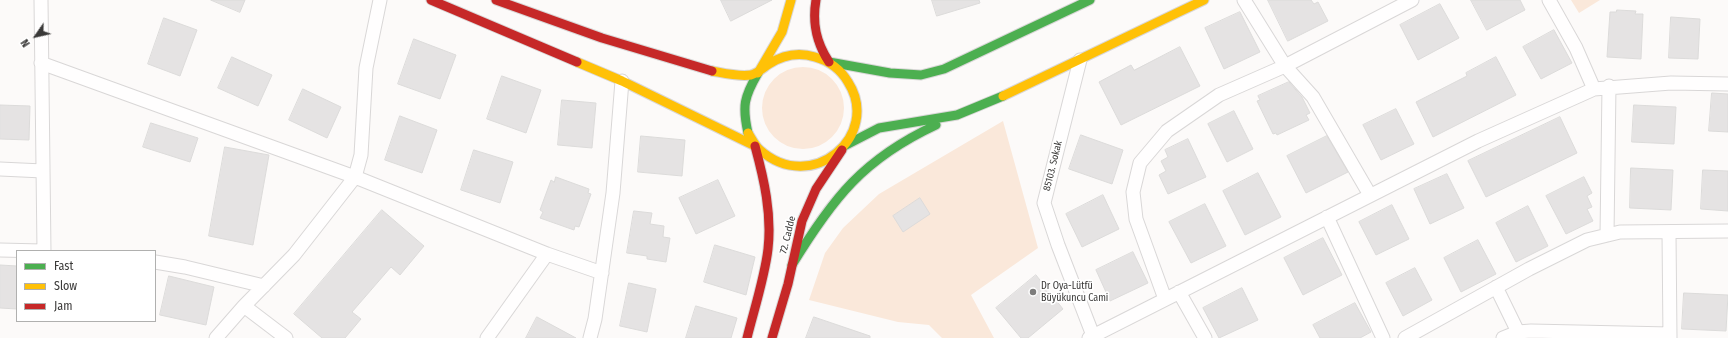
<!DOCTYPE html>
<meta charset="utf-8">
<style>
body{margin:0}
#map{position:relative;width:1728px;height:338px;overflow:hidden;background:#fcfaf9;font-family:"Fira Sans Condensed",sans-serif}
canvas{display:block}
.legend{position:absolute;left:16px;top:250px;width:140px;height:72px;box-sizing:border-box;background:#fff;border:1px solid #b0b0af;margin:0;padding:5px 7px;list-style:none;font-size:12px;color:#3a3938}
.legend li{display:flex;align-items:center;gap:8px;height:20px}
.legend b{width:20px;border:1px solid #b0b0af}
.north{position:absolute;left:16px;top:16px;width:40px;height:40px;-webkit-text-stroke:3px #fff;paint-order:stroke;rotate:236deg;font-size:11px;font-weight:700;line-height:16px;text-align:center;color:#3a3938}
.north::after{content:'';display:block;margin:auto;width:14px;height:18px;background:#3a3938;clip-path:polygon(50% 0,100% 100%,50% 72%,0 100%)}
</style>
<div id="map">
<canvas width="1728" height="338"></canvas>
<ul class="legend">
<li><b style="height:5px;background:#4caf50"></b>Fast</li>
<li><b style="height:5px;background:#ffc107"></b>Slow</li>
<li><b style="height:5px;background:#c62828"></b>Jam</li>
</ul>
<div class="north">N</div>
</div>
<script>
const c = document.querySelector('canvas').getContext('2d');
c.lineJoin = 'round';
function paint(path, color) { c.fillStyle = color; c.fill(path, 'evenodd'); }
function trace(path, color, width, dash) { c.strokeStyle = color; c.lineWidth = width; c.lineCap = dash ? 'butt' : 'round'; c.setLineDash(dash || []); c.stroke(path); }
function drawText(font, color, halo, rows, align = 'center') {
  c.font = font + ' "Fira Sans Condensed",sans-serif'; c.lineWidth = 3.5; c.setLineDash([]); c.textBaseline = 'middle'; c.strokeStyle = halo; c.fillStyle = color; for (const [text, x, y, turn = 0] of rows) {
    c.save(); c.translate(x, y); c.rotate((+turn || 0) * Math.PI / 180); c.textAlign = isNaN(turn) ? turn : align; if (halo) c.strokeText(text, 0, 0); c.fillText(text, 0, 0); c.restore();
  }
}
paint(new Path2D(`
 M1571 0H1600L1579 13Z
 M762 108a41 41 0 1 1 82 0a41 41 0 1 1-82 0Z
 M1003 121 1038 248 971 295 994 338H942L929 325 898 322 809 300 825 253 843 228 879 194Z`), '#fae8da');
const building = new Path2D(`
 M211 0H245L240 12Z
 M721 0H772L731 21Z
 M932 0H979L980 3 937 16Z
 M1268 0H1311L1314 4 1318 2 1328 21 1288 41Z
 M1471 0H1520L1525 10 1487 30Z
 M1440 4 1459 38 1418 60 1400 25Z
 M1617 10 1636 11 1635 14H1643L1641 59 1607 57 1610 12H1616Z
 M1240 12 1260 52 1224 69 1205 28Z
 M1671 17 1700 19 1698 59 1669 58Z
 M164 18 197 30 180 76 148 64Z
 M1554 30 1572 63 1541 79 1523 47Z
 M414 39 456 55 440 99 398 84Z
 M1180 47 1200 86 1121 125 1099 82 1131 65 1134 70Z
 M232 57 272 75 258 106 218 88Z
 M1496 57 1516 95 1433 137 1416 102 1467 76 1466 73Z
 M502 76 541 90 526 133 487 119Z
 M1289 82 1302 97 1310 113 1306 115 1309 120 1277 135 1276 133 1273 134 1257 101 1260 100 1258 96Z
 M303 89 341 107 327 138 289 120Z
 M1712 93 1728 94V132L1709 131Z
 M562 100 596 103 592 148 558 145Z
 M0 105 30 106 29 140 0 139Z
 M1634 105 1676 107 1674 144 1632 142Z
 M1396 109 1414 144 1381 160 1363 125Z
 M1234 111 1253 149 1227 162 1208 124Z
 M400 116 437 130 422 173 385 160Z
 M1560 117 1577 153 1486 197 1468 161Z
 M151 123 198 138 190 162 143 147Z
 M1081 135 1123 150 1112 184 1069 169Z
 M641 136 685 140 682 176 638 172Z
 M1327 136 1348 172 1306 193 1287 156Z
 M1188 139 1206 177 1168 194 1159 175 1166 171 1161 161 1168 157 1165 150Z
 M225 147 269 155 253 245 209 236Z
 M474 150 513 162 500 203 461 190Z
 M1631 168 1673 170 1671 210 1630 208Z
 M1703 170 1728 171V211L1701 209Z
 M1258 173 1281 217 1245 235 1223 191Z
 M1447 174 1464 208 1430 224 1414 189Z
 M556 177 589 189 588 193 591 194 579 227 575 226 574 230 540 218 543 212 540 210 551 180 554 182Z
 M1584 177 1592 193 1587 196 1592 207 1587 209 1593 221 1566 234 1546 196Z
 M718 180 735 216 696 234 679 198Z
 M1103 195 1119 229 1082 247 1066 214Z
 M920 198 930 214 903 232 893 216Z
 M1205 204 1226 246 1191 263 1169 222Z
 M1392 205 1409 239 1376 255 1359 222Z
 M1528 206 1548 246 1516 262 1496 223Z
 M382 210 424 246 400 275 391 267 352 312 361 319 345 338H322L294 314Z
 M634 211 652 213 650 224 664 226 663 237 670 238 666 262 647 259V256L627 253Z
 M1323 238 1342 275 1303 295 1284 258Z
 M1478 240 1496 274 1461 292 1444 258Z
 M715 245 755 257 746 295 704 282Z
 M1133 252 1148 283 1110 301 1096 270Z
 M0 265 17 266V309L0 308Z
 M1415 268 1432 300 1403 316 1386 283Z
 M1036 275 1063 309 1028 338H1021L996 308Z
 M169 276 214 287 206 325 160 315Z
 M629 283 656 289 647 332 620 326Z
 M1242 288 1258 320 1219 338 1203 308Z
 M1684 293 1728 295 1726 331 1682 329Z
 M1355 303 1371 332 1360 338H1320L1313 325Z
 M696 306 737 318 731 338H686Z
 M537 317 576 338H526Z
 M814 317 870 336V338H806Z`);
paint(building, '#e5e3e3');
trace(building, '#dcdbda', 1);
const street = new Path2D(`
 M41 0 44 251
 M1244 0 1285 66 1313 97 1370 195
 M1549 0 1576 48 1594 89
 M1080 60 1044 203 1058 245 1094 338
 M41 63 355 177 547 254 602 273
 M0 169 43 171
 M1327 217 1383 338
 M1669 233 1670 338
 M1607 235 1609 86
 M0 250 42 251
 M155 262 185 267 264 286
 M1496 287 1518 332
 M1179 292 1205 338
 M1165 299 1136 219 1133 192 1140 163 1167 131 1219 95 1285 66 1412 0
 M244 306 286 338
 M216 338 244 306 294 255 355 177 361 155 366 68 380 0
 M487 338 547 254
 M590 338 595 319 613 193 622 81
 M1089 338 1478 141 1594 89 1671 83 1728 84
 M1405 338 1529 269 1587 240 1620 232 1728 231
 M1503 338 1518 332 1531 331 1670 334`);
const fast = new Path2D(`
 M829 62 890 73 921 75 944 69 1090 0
 M748 133C742 106 744 97 758 73
 M846 145 879 128 957 115 1003 96
 M792 265C833 198 863 159 936 125`);
const slow = new Path2D(`
 M577 62 622 81 755 146
 M712 71C723 73 738 77 751 75 758 73 763 68 769 64 783 55 799 52 815 57 829 61 841 70 848 82 882 135 812 196 760 150 755 146 752 139 748 133
 M758 73 782 32 791 0
 M1003 96 1204 0`);
const jam = new Path2D(`
 M431 0 577 62
 M496 0 602 38 712 71
 M816 0C812 23 816 42 829 62
 M747 338C754 310 765 276 768 249 772 214 764 179 755 146
 M772 338 788 284 802 221 816 189 842 150`);
trace(street, '#d9d7d7', 15);
trace(fast, '#d9d7d7', 11);
trace(slow, '#d9d7d7', 11);
trace(jam, '#d9d7d7', 11);
trace(street, '#fffefe', 13);
trace(fast, '#4caf50', 9);
trace(slow, '#ffc107', 9);
trace(jam, '#c62828', 9);
for (const [x, y, r, color] of [
 [1033,292,4,"#7e7d7c"]
]) { const dot = new Path2D(); dot.arc(x, y, r, 0, 2 * Math.PI); c.fillStyle = color; c.fill(dot); trace(dot, '#fff', 1.5); }
drawText('10px', '#3a3938', '#fff', [
 ["85103. Sokak",1053,166,-76],
 ["72. Cadde",788,235,-76]
]);
drawText('10px', '#3a3938', '#fff', [
 ["Dr Oya-Lütfü",1041,286],
 ["Büyükuncu Cami",1041,298]
], 'left');
</script>
